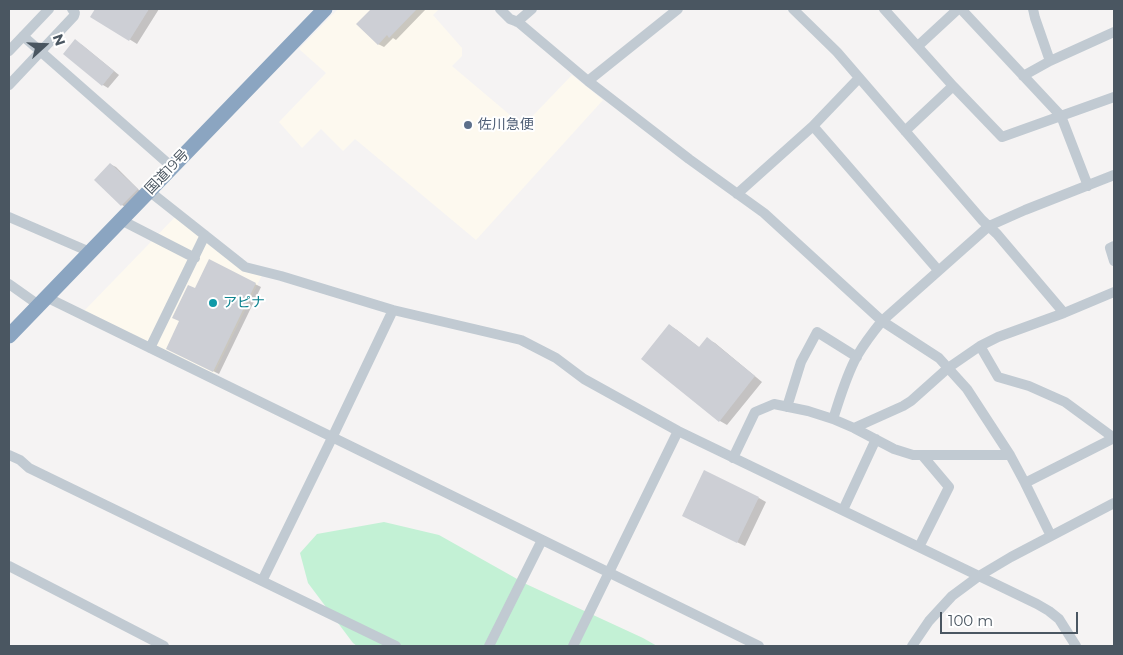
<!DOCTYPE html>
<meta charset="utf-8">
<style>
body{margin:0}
#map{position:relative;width:1123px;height:655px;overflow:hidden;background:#f5f3f3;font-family:Montserrat,sans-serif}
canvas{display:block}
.frame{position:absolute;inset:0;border:10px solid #4a5661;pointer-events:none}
.north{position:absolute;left:20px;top:20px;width:50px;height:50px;-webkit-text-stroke:4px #fff;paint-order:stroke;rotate:70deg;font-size:14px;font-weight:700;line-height:20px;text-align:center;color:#4a5661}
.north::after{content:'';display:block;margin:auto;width:18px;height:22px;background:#4a5661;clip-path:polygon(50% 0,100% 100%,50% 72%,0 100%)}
.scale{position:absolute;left:940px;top:612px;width:138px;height:22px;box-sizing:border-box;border:2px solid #4a5661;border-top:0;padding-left:6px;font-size:15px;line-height:18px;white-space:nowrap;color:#4a5661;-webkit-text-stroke:4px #fff;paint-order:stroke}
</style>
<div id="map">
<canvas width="1123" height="655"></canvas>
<div class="frame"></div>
<div class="north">N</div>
<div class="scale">100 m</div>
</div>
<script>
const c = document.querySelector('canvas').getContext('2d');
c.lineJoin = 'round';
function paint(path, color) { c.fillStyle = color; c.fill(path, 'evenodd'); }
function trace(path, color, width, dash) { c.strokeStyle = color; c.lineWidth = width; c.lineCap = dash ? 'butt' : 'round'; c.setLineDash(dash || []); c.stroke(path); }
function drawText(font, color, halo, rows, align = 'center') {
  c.font = font + ' Montserrat,"Noto Sans JP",sans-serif'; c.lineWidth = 4; c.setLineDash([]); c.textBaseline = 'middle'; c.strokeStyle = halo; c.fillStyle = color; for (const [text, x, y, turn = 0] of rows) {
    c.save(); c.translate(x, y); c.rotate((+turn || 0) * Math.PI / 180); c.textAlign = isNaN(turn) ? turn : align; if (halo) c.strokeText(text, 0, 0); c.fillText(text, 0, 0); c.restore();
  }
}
paint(new Path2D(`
 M338 9H439L433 15 462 48V56L452 66 523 126 572 75 603 100 476 240 355 139 343 151 321 129 302 148 279 122 326 73 299 49Z
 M175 217 262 275 214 374 84 311Z`), '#fdf9ef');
paint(new Path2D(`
 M384 522 439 535 526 584 643 638 657 646H357L353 643 308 583 300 553 317 534Z`), '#c3f1d5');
paint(new Path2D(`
 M97 9H159L137 44 92 16Z
 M372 9H426L396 40 393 38 384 47 378 44 358 24Z
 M81 44 119 75 108 88 103 85Z
 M110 164 116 167 142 193 128 209 122 205 95 180Z
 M255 284 261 287 219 374 173 351 180 321 196 290Z
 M669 325 677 330 700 348 707 339 715 343 762 382 727 425 720 421Z
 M759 498 766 502 745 546 691 520Z`), '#0003');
paint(new Path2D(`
 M95 9H149L129 41 90 17Z
 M371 9H417L389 38 387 35 378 45 356 24Z
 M75 39 114 71 102 86 63 54Z
 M110 163 138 189 121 206 94 180Z
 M209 259 256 283 213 372 166 349 179 321 172 318 188 285 195 288Z
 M669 324 699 347 707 337 755 376 719 422 641 359Z
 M704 470 759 497 737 543 682 516Z`), '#cdcfd5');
trace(new Path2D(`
 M500 9 510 19 518 22 588 81 689 159 764 213 882 321 939 358 967 389 1010 455 1025 483 1051 536
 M793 9 837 52 982 220 997 234 1064 313
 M884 9 953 86 1002 137 1114 97
 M961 9 1061 116 1088 186
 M1033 9 1035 18 1050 61
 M517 22 532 9
 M23 36 172 167
 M918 46 958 9
 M9 51 49 9
 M1023 76 1050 61 1114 32
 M588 81 678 9
 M9 85 74 16 75 13 72 9
 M813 126 938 270
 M905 131 953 86
 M149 191 245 267 281 276 393 310 521 340 556 358 584 379 678 431 1037 604 1049 611 1059 619 1076 646
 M737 194 813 126 859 78
 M9 217 90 252
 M121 220 195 258
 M1114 246 1110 248 1114 261
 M9 284 33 301 37 306
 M46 297 759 646
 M980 346 998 377 1029 386 1065 402 1114 438
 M150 348 205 235
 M787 407 801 362 817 332 857 357
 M833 419C840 398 846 376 857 356 864 344 873 332 882 321L989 226 1025 210 1114 175
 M854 428 903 406 911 401 948 368 980 346 998 337 1064 313 1114 292
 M9 455 20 460 29 468 396 646
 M733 458 755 412 774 404 808 411 833 419 854 428 894 449 913 455H1010
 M1025 483 1114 438
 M843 510 876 439
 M919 547 949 487 922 455
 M9 566 164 646
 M262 581 332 438 393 310
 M489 646 542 540
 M573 646 678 431
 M912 646 929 621 952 596 979 576 1011 557 1114 503`), '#c1cad2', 10);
trace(new Path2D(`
 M9 336 325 9`), '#8ba5c1', 15);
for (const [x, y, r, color] of [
 [468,125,5,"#5c6f8a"],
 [213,303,5,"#0f9aa8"]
]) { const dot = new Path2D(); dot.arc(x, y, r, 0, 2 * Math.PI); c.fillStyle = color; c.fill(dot); trace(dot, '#fff', 2); }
drawText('14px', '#4e5e75', '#fff', [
 ["佐川急便",478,125]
], 'left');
drawText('14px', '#4a5661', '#fff', [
 ["国道19号",167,172,-46]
]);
drawText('14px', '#0d838f', '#fff', [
 ["アピナ",223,303]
], 'left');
</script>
